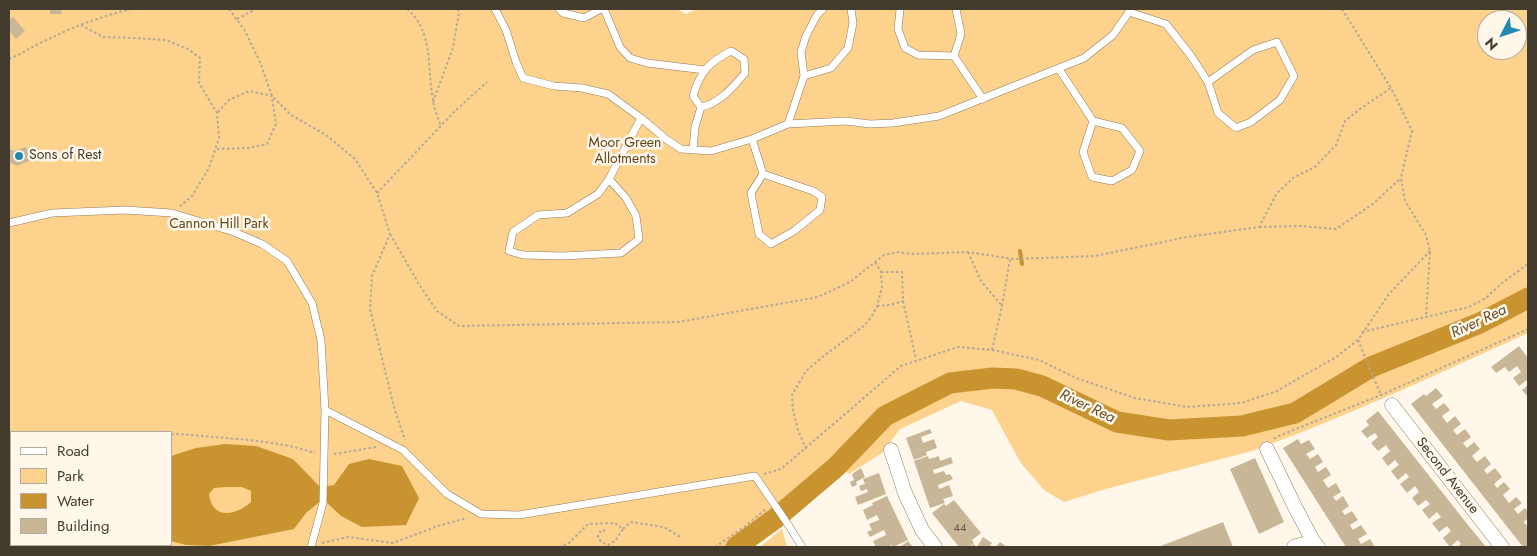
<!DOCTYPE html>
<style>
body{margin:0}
#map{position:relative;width:1537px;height:556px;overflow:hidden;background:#fff7ea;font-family:Jost,sans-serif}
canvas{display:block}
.frame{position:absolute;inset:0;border:10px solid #433b2e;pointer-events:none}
.legend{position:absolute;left:10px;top:431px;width:162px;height:115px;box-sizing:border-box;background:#fff7ea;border:1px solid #b4ac9f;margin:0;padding:6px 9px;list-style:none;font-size:15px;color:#433b2e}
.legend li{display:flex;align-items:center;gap:10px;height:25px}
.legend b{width:25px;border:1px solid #b4ac9f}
.north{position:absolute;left:1477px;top:10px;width:50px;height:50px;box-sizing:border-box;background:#fff7ea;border:1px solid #b4ac9f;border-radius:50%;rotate:229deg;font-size:14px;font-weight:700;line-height:20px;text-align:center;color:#433b2e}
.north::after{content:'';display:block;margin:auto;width:18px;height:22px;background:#2089b1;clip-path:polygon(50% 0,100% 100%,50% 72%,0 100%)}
</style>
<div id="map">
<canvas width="1537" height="556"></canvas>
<div class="frame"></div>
<ul class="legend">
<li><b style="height:6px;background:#fff"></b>Road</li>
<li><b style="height:14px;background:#fcd28d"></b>Park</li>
<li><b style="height:14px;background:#c99430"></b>Water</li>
<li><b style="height:14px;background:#c9b697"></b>Building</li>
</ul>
<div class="north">N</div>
</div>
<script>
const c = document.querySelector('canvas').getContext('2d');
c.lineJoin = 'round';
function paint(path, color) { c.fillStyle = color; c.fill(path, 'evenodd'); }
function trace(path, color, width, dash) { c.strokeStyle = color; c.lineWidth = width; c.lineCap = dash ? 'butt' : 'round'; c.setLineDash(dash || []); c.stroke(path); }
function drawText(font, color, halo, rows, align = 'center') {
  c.font = font + ' Jost,sans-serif'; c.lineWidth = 5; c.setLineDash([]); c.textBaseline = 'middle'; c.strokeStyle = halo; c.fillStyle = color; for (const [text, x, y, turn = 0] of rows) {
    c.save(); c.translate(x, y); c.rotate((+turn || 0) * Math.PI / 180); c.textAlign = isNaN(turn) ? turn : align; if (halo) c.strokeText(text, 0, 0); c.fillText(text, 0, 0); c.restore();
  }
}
paint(new Path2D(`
 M9 9H677L686 14 697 9H1528V333C1437 374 1346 417 1252 451L1102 490 1064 502 1044 490 1020 462 992 410 961 401 900 429 882 453 849 474 831 463 731 547H9ZM1487 20H1517V50H1487ZM11 432H171V545H11Z
 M782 529 787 547H760Z`), '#fcd28d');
paint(new Path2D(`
 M225 444 256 446 293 459 320 487 334 485 349 464 369 459 402 466 419 498 406 525 362 527 341 516 323 499 306 513 294 529 209 546 186 545 171 541V456L196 448ZM226 487H242L251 491V502C235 516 212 520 209 494L214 488Z
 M9 457H11V540H9Z`), '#c99430');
trace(new Path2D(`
 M1020 251 1022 264`), '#c99430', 4);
trace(new Path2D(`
 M736 547 776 518 836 467 885 416 950 383 993 378 1016 379 1042 386 1117 422 1169 430 1242 426 1295 413 1371 367 1480 323 1528 298`), '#c99430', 21);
paint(new Path2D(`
 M50 9H61L62 14H50Z
 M13 17 25 31 16 39 9 30V20Z
 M26 147 31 160 17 166 9 162V148L13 151Z
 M1519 346 1528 358V382L1527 380 1519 386 1513 378 1521 372 1517 366 1509 372 1505 367 1496 373 1491 367Z
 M1528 385V397L1522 390Z
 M1436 388 1443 396 1432 404 1436 409 1444 403 1450 410 1442 416 1447 423 1455 416 1461 424 1453 430 1457 435 1465 429 1471 437 1463 443 1467 448 1474 442 1480 449 1472 456 1477 462 1485 456 1491 464 1484 470 1487 474 1495 468 1502 477 1494 484 1497 488 1504 482 1510 489 1503 495 1509 503 1516 497 1522 503 1514 509 1518 514 1525 508 1528 512V518L1524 522 1528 527V547H1523L1411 404 1424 394 1426 396Z
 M1378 411 1468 525 1486 547H1457L1461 544 1458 540 1450 547 1443 538 1451 531 1447 526 1439 532 1432 523 1441 517 1437 512 1429 519 1422 510 1430 504 1426 500 1418 506 1412 498 1419 492 1415 486 1407 493 1400 484 1409 477 1406 473 1398 480 1391 471 1399 465 1395 460 1388 466 1382 458 1390 451 1386 445 1378 451 1371 443 1378 437 1375 433 1367 438 1361 431 1369 425 1366 421Z
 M930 429 932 433 921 437 923 443 934 439 937 448 926 452 927 455 914 460 906 438Z
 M1298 439 1301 444 1309 440 1315 449 1306 454 1310 459 1318 454 1323 462 1315 467 1318 472 1326 467 1331 475 1323 480 1328 488 1336 483 1341 492 1333 497 1336 501 1343 496 1349 506 1342 511 1345 515 1352 511 1358 520 1350 525 1351 527 1353 530 1361 525 1367 534 1358 539 1361 544 1370 539 1375 547H1346L1283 448Z
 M928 456 929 459 939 456 940 461 951 457 953 463 933 470 934 474 944 471 946 475 950 474 953 479 938 485 939 489 949 485 953 496 943 499 945 503 930 508 914 461Z
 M1255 458 1284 522 1259 534 1230 469Z
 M861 468 865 477 856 482 857 485 852 487 850 482 854 480 852 474Z
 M879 473 886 494 858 505 855 497 868 492 867 489 861 491 859 486 865 484 863 479Z
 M887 496 908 540 893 547 892 545 886 547H876L873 541 886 535 884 530 870 537 867 532 872 530 869 524 879 520 877 515 867 520 863 510 873 505 872 503Z
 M954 500 981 533 972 540 974 543 969 547H959L932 513 944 504 946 506Z
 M1223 522 1233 547H1158Z
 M983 537 992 543 989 547H971L973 544 977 547Z
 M908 541 913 547H900Z
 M1000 542 1004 545 1007 547H996Z`), '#c9b697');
const service = new Path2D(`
 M495 9 506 30 516 62 523 78 554 86 582 88 608 94 641 118 666 139 681 149 711 151 752 139 788 124 846 121 870 124 893 123 939 116 1084 58 1113 35 1129 12 1130 9
 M559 9 563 13 584 18 601 9
 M604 9 620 47 630 58 647 63 705 70
 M900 9 898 29 905 48 918 55 954 56
 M1129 12 1166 24 1191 56 1208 82 1218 113 1236 128 1251 122 1280 100 1294 76 1277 42 1253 50 1208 82
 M954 56 983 99
 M954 56 961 34 956 9
 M1059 69 1093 121 1083 152 1092 177 1112 181 1132 170 1140 151 1122 128 1093 121
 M804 76 831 68 848 48 853 23 851 9
 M788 124 804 76 801 52 806 36 817 15 823 9
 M752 139 763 174 751 193 759 234 771 244 794 231 820 210 822 197 813 191 763 174
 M693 150 695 127 701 107 693 96C700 72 709 62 731 51L744 59 745 73C733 87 719 104 701 107
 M609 179 626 198 636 216 639 239 621 253 563 256 523 255 509 251 513 232 538 215 567 213 598 194 609 179 641 118
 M9 223 52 213 125 210 172 213 234 232 262 244 287 261 312 303 321 340 325 410 403 450 447 494 481 514 519 515 755 476 789 526 802 547
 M311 547 323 503 325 410`);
const minor = new Path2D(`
 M1392 405 1502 547
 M1267 449 1295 507 1313 541 1318 547
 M891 450 905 493 922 530 935 547
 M1294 547 1313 541`);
trace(service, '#8f7c5f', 8);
trace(minor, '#8f7c5f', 15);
trace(new Path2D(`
 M229 9 245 31 260 62 272 96 291 115 326 135 355 159 377 193 390 234 372 276 370 309 395 411 405 440
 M407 9C434 31 427 69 433 100 434 109 438 118 441 126
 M1342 9 1391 88 1412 131 1401 178 1405 201 1426 235 1430 251 1426 316
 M237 19 256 9
 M81 25 103 37 135 38 166 40 188 49 200 58 199 83 217 113 219 138 209 168 192 196 180 206
 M9 59C24 53 36 44 51 38 75 26 105 15 132 9
 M433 102 453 48 459 12 458 9
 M217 149 248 148 267 144 276 124 272 96 249 91 229 100 217 113
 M377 193 456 110 487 82
 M1259 227 1300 226 1336 229 1373 204 1401 178
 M390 234 420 286 437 311 459 326 678 322 818 297 850 282 884 255 897 252 913 254 968 252 1013 259 1095 256 1187 237 1259 227 1277 193 1293 178 1315 167 1336 145 1345 121 1360 109 1391 88
 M968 252 981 281 1002 306
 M881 272H902L903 301 916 359
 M877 306 890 305 903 301
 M1362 332 1469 307 1486 298 1502 283 1528 264
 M1358 340 1381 395
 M992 350 1002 306 1010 259
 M171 434C186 434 200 436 214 437 248 440 282 442 315 453
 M1274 439 1276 437 1381 395 1528 329
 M9 448H11
 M806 449 798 430 793 410 792 395 806 371 825 355 865 325 872 316 877 306 882 287 881 272 875 262
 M334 454 376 447
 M764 474 781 469 901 366 958 347 992 350 1039 360 1076 378 1135 398 1187 407 1241 403 1277 391 1336 357 1358 340 1389 294 1430 251
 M623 529 631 522 664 527 682 538
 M322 543 348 537 393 543 438 526 467 518
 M559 547 569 543 588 524 615 523 623 529 615 541 608 545 601 542 598 536 601 530 607 531
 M715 547 744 527 766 509`), '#b0a89b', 2, [2.5, 2.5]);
trace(service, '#fff', 7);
trace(minor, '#fff', 14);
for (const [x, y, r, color] of [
 [19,156,5,"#2089b1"]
]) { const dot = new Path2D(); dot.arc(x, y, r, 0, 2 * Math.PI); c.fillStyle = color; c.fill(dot); trace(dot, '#fff7ea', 2); }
drawText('11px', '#645a48', null, [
 ["44",960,528]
]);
drawText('14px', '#5d461f', '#fff7ea', [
 ["Moor Green",625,144],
 ["Allotments",625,160],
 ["Cannon Hill Park",219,225]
]);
drawText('14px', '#433b2e', '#fff7ea', [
 ["Sons of Rest",29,156]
], 'left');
drawText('14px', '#433b2e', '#fff7ea', [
 ["Second Avenue",1447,476,52]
]);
drawText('italic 15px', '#664f28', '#fff7ea', [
 ["River Rea",1479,322,-25],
 ["River Rea",1087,407,25]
]);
</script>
